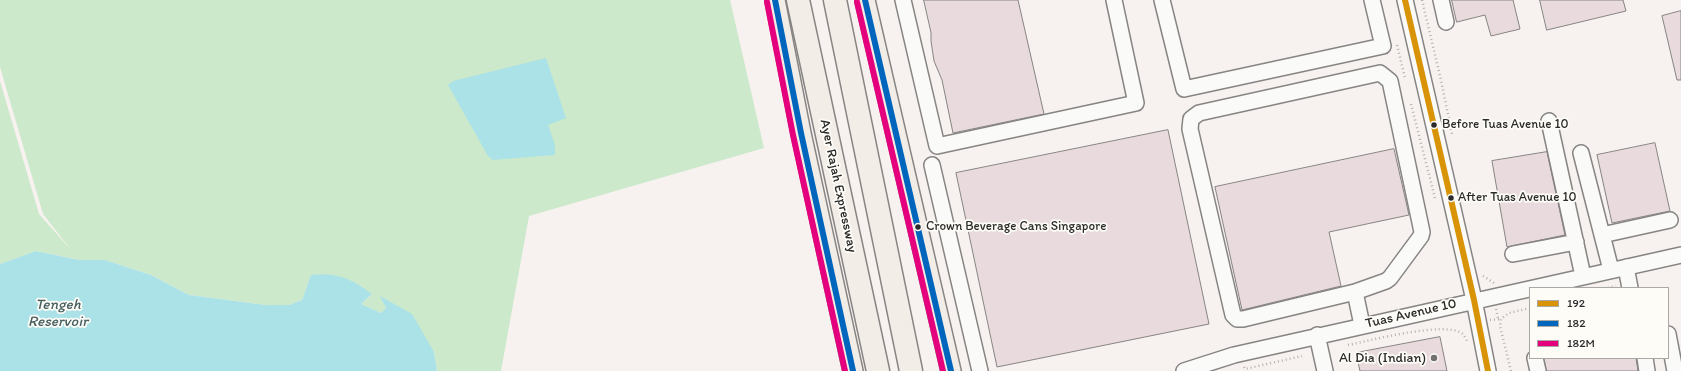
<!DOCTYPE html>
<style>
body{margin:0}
#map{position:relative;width:1681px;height:371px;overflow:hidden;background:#f7f1f0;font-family:Itim,sans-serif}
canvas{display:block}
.legend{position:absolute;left:1529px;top:287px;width:140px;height:72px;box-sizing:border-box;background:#fdfcf7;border:1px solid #a9a8a5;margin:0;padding:5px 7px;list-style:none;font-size:12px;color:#2b2b2b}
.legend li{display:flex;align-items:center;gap:8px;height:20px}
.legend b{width:20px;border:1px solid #a9a8a5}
</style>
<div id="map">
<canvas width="1681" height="371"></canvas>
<ul class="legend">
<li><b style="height:5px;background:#d89406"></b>192</li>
<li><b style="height:5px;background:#0065bd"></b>182</li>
<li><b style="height:5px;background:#e5007d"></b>182M</li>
</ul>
</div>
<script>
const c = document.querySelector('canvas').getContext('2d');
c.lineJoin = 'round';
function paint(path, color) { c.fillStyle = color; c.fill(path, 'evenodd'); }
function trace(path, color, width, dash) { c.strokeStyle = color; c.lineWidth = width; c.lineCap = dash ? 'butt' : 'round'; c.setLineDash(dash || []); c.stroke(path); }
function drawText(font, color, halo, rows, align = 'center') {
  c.font = font + ' Itim,sans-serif'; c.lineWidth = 3.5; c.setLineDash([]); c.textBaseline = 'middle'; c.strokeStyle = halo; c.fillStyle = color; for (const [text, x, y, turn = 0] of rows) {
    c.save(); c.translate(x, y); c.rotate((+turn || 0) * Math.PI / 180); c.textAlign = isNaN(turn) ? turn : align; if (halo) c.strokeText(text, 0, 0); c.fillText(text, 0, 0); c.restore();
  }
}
paint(new Path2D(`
 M0 0H730L764 148 529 216 501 371H437L434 352 381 297 386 308 381 313 361 304 372 294 311 276 302 300 289 305H266L189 295 151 275 105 260H79L36 251 0 264V81L39 214 71 250 43 214 0 67Z`), '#cceacb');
paint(new Path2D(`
 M546 58 566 118 548 125 555 145V155L493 160 488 156 448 85 453 81Z
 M36 251 79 260H105L151 275 189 295 266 305H289L302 300 311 275C336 272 352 279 372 294L361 304 381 313 386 308 380 296 412 314 434 352 437 371H0V264Z`), '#abe2e7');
const building = new Path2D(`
 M924 0H1018L1044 114 953 133 942 80 934 61 931 41V33Z
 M1452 0H1513L1520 29 1491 36 1485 15 1457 22Z
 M1540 0H1623L1626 11 1547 30Z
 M1681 11V80H1677L1662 16Z
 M1168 130 1209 324 997 367 956 173Z
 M1655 143 1670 211 1612 223 1597 155Z
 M1394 149 1409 215 1329 232 1341 286 1242 310 1215 187Z
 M1547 152 1565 235 1507 247 1492 161Z
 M1440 337 1447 371H1360L1356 353Z
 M1544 358H1636L1638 371H1547Z`);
paint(building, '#e8dadd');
trace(building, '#878484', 1);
const minor = new Path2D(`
 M903 0 937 146 1136 103 1114 0
 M1162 0 1184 89 1383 46 1372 0
 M1405 0 1474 300 1488 371
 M1441 0 1446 22
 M1380 73 1390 81 1422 232 1421 236 1390 278 1386 281 1355 292 1243 319H1237L1233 315 1190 129 1191 119 1199 113Z
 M1549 121 1583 276
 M1581 153 1611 270
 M932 165 980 371
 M1602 235 1670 220
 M1513 254 1576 242
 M1626 267 1630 288
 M1355 292 1362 325
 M1668 334 1675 371
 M1317 335 1325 371
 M1535 358 1538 371
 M1645 358 1647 371
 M1184 371 1234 355 1681 255`);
const major = new Path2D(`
 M775 0 801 133 853 371
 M865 0 951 371`);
const highway = new Path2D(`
 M798 0 878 371
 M835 0 911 371`);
trace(minor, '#878484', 18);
trace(major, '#878484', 22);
trace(highway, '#878484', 25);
trace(new Path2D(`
 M1422 0 1441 80 1452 134
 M1397 45 1405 78
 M1411 104 1435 198
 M1483 276 1494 283
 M1608 288 1616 286
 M1496 309 1498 318
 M1490 320 1501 319
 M1348 345C1369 341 1446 320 1463 334 1465 336 1466 340 1468 342
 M1244 367 1245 369 1302 356
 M1511 371 1500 326 1501 319 1509 313 1530 308`), '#b4b2b1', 2.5, [1, 3]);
trace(minor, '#fafaf8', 15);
trace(major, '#f2ede7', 19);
trace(highway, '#f2ede7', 22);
trace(new Path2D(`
 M1405 0 1474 300 1488 371`), '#d89406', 6);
trace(new Path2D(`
 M775 0 801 133 853 371
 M865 0 951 371`), '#0065bd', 6);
trace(new Path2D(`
 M767 2 793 135 845 371
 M857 2 943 371`), '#e5007d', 6);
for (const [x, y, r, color] of [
 [1434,125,3.5,"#2b2b2b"],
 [1451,198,3.5,"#2b2b2b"],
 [918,227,3.5,"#2b2b2b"],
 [1434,358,4,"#727070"]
]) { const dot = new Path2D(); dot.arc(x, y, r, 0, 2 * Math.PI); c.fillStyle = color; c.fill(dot); trace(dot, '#fdfcf7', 1.5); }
drawText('13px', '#2b2b2b', '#fdfcf7', [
 ["Before Tuas Avenue 10",1442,125],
 ["After Tuas Avenue 10",1458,198],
 ["Crown Beverage Cans Singapore",926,227]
], 'left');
drawText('14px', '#2b2b2b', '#fdfcf7', [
 ["Ayer Rajah Expressway",838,186,78],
 ["Tuas Avenue 10",1411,314,-13]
]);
drawText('14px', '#2b2b2b', '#fdfcf7', [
 ["Al Dia (Indian)",1426,358]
], 'right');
drawText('italic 15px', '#486062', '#fdfcf7', [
 ["Tengeh",58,305],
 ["Reservoir",58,322]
]);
</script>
